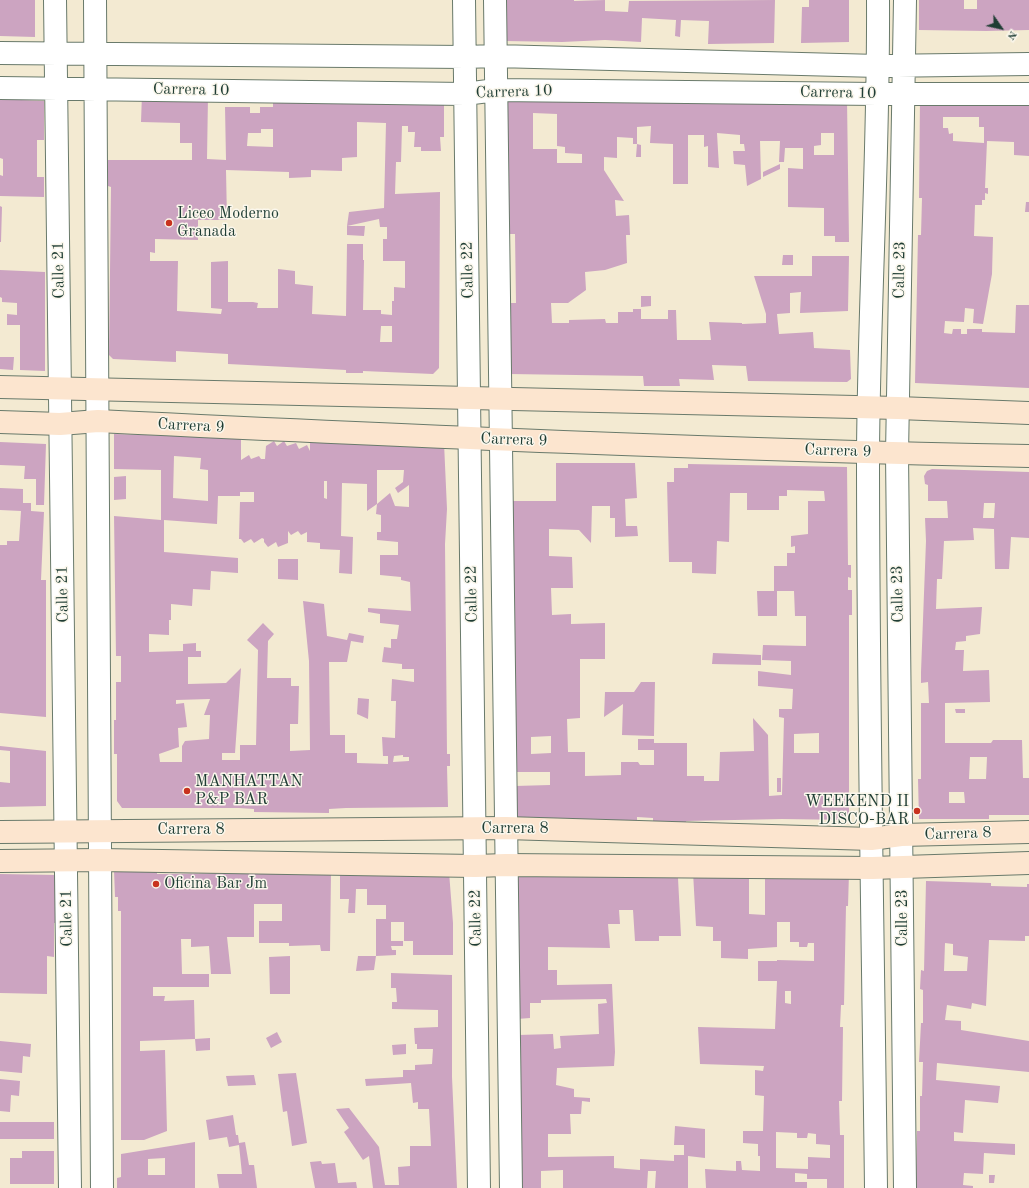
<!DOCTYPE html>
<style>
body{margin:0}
#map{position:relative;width:1029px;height:1188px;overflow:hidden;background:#f3ead2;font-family:"Old Standard TT",serif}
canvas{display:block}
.north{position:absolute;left:981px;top:8px;width:40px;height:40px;-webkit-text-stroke:3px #fbf7ec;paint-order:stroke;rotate:124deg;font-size:11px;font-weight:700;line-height:16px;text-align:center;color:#1f3d34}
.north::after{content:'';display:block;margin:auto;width:14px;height:18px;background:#1f3d34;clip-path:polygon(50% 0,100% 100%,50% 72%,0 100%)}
</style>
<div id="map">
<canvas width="1029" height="1188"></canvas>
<div class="north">N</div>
</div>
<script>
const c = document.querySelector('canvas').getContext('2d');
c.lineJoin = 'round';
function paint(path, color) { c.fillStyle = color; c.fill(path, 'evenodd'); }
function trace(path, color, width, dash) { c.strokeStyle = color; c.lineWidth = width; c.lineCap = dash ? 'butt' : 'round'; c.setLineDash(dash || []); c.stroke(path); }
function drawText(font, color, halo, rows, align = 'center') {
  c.font = font + ' "Old Standard TT",serif'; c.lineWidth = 3; c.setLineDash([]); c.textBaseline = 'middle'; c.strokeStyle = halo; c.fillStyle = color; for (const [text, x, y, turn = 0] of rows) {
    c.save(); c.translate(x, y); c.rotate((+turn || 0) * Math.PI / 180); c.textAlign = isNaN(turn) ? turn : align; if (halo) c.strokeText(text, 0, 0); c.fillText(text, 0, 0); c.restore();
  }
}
paint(new Path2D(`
 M0 0H35V37L0 36Z
 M504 0H574V1L605 0V11L628 12 629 1 775 0 774 43 708 44 709 21 681 20 680 37 675 36 676 20 642 18 641 42 605 40 562 42 505 41Z
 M809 0H849V42L801 43 802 7H809Z
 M919 0H964V9H977V0H1029V30L986 31 919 30Z
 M142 94 180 101 197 102V95L208 96 207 159 226 160 225 107H250V113H260V107H273V97L444 101V137H440L441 151H421V147H414L415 132H408V126H402L401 162H396L395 194 440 192 439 368 433 374 363 371V373H346V370L228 364V354L176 351V362L113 359 109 355 111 187 108 186V160H192V143H180V123L141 122ZM357 122 386 123 384 208 349 212 347 226 379 219 380 227H408H387V239H383V261H405V288L394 287V301H392V315L381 314V310H363L364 260H363V244H347L346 316 312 314 313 286 295 284V271L278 269V308H257L258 303 253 302H228V261L211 262V308L222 309 221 314 177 311 178 261H150V252L155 253V239L198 240V220H227L226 170 289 172V178L311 177V170L342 171V158L357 157ZM261 129H273V147L247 146 248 133H261ZM381 326H392V342H380Z
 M503 96 847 100 849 242H835V236H824V208L788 207V168L803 169V148H785L784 162H779L780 141H760L761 179 747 186 745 165 734 164 733 151H745L744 144H740V135L717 133 719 168 708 167V146L704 147V135H688V184H673V144L650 143 651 126 637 127V144L641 145V157H636L637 144H633V138L617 137V158L604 157V170L624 201 615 200 616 216 629 215 630 235H626L627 263 605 270 585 272 586 290 568 303H551L552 323H569V320L605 319 606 323H618V312H633V309H641V319H668V310H676L677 340H711L709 322 742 323V324L766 323V314L754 276H812V256H849L848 311 800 313 801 292 790 293V313L777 314 779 334 813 332 814 348 850 350 851 379 847 382 748 381 746 366 712 365 714 380 679 379 680 386H644L643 376 509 374 507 303H516L515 234H506ZM533 113 557 114V146L565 147V153L582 154V163H557V149H533ZM821 133H834V155H814V146L821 145Z
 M0 99 44 101V140H37V177H44V197L0 196V175L3 176V159L0 158Z
 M920 100H1029V156L1014 155V142L987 141 985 188H988V194L985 193V200H982V205H975L974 236 993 237 992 274 983 324 973 323 974 309 965 308 964 322 945 321 944 333 952 334 953 329H961V334H967V329H982V332L1015 333 1016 305H1029V388L915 383 918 235H921L922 198H919ZM943 117H979V127H984V143L953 141V133L949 134 948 128H943Z
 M780 164V169L763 177V172Z
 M1026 202H1029V212H1025Z
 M0 206 2 207 1 242H0Z
 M347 226H365L364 236 347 235Z
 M783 255H793V265H782Z
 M0 270 45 272V371L20 370V325H7V314L17 315V303L2 302V298L0 297Z
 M641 296H651V306L641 307Z
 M0 357H14L13 370 0 369Z
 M114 434 241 438V460L249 455 251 459 259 456 261 459H265L266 446 274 441 277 446 284 441 287 446 296 443 299 449 307 445 310 451V441L444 443 447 509 445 544 447 754H450V766H447L448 807 346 808 329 809V813L254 812V809L239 808H122L117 801V754H114V720H116V682H121V656H116L114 516 161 520V470L114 469ZM174 456 201 458 200 469 208 470V501L173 498ZM377 470H404L403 482 395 488 398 493 409 485V507L395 506 390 493 377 504ZM324 481H327V499L324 498ZM342 483 367 484V511L377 504 376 514 381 515V532H377V540L398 542V555H380V575L401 577V580L410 582 411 611 368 608V612L380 614V623L399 625 397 639H391V648L384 647 382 662 402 664V669H414V682L392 679 391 701H396L395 738 382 737 383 756H388V764L357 763V753H345V735H330L329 662H347L351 641 363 643 364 636 349 633 347 640 327 636 324 604 303 601 309 661 310 750 290 751V724H298L299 686H291V678H267L268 641 274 634 263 623 247 640 258 650 256 745H240V760H222V753H235L241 668 226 683 188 684V657H201V651H196V643L183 644V651L149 652V634L169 635V620H171V604L192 606 193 589 210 590 211 571 238 573V558L164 552V520L217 524 218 496H240V492H254V502H240L239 539H241L244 543 251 539 254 543 262 538 264 539V542L268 547 276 542 278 547 288 543V531L291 535 298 531 301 535 307 532V542L320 543V549L340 550 339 573 352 574 353 537 341 536ZM210 699 204 715H210L209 739 185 741 182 746V762H160L159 754 179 747 178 728 187 727 184 703 176 704V700ZM403 755V757H409V761L393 762 394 756Z
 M0 442 46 444 44 505H36V479H24L25 466 0 465Z
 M556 463H635L637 498 625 499 626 526H637L638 536 615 537V518H610V506H592L591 543 579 530 549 529V556L572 557 573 588H551L552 615 571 614V624L605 623V659H580V718L567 719 568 752H585V776L621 775V762H638L640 765H654V750H638V739H654V743H687V776H704V781H719L720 752 754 751 753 718 768 735 769 796 782 795 784 718 779 717V709H792L793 689 758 686V671L791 675V661L762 660 763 645 806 646V616H795L794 591H777V616H758L757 591H774V566H787V553H795V546L791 547V536L808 534V501H825L824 491 787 490V496H779V510H747V493H730L729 542 717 541 716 574 692 573V562H669L667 482H674V468H688V464L847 467 848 565H851V578L848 577V590H852V615H849V820L782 819 686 821V824H653V818L637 817V824L516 822 515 786 550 785V772H515L513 501H556ZM819 733V753H794V734ZM551 736V753L531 754V737Z
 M932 469 1029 472V538L1011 537 1009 569H995L994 529 973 528 974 540 944 541 942 579H937L936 609 982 607 980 634 966 636V641L956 642 955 650H964L963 671 989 670 990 702 945 703V743H991L993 740H1022L1023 778H1029V815H989V819H919L918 779H921V703H929L928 682 921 683V672L926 541 925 518H948L947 501H928V485L925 484 924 476 927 471ZM984 503H995L994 518H983ZM970 757H987L986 779H969ZM949 792H964L965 803H949Z
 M126 476V499L114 500V477Z
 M0 488 23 489V503H31V511L44 512 41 580H46V717L0 713V545H7V541H19L21 511 0 510Z
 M278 559H298V580L278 579Z
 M713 653 761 655V665L712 664Z
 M641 682H655L654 736 622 735 623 704 604 717 605 692H634Z
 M358 698 369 699 368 719 357 714Z
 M955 709H965V713H956Z
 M0 746 46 751V806L0 807V782L10 783V751L0 750Z
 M777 778H781V792H777Z
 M157 869V874L331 872 330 951H321L320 945 289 946V943H259V921H282V904H254V937H227L231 974H211L209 946 191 947V939H181L182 974H209V987H153V996H165L164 1001 194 1000 195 1039 140 1041V1051L165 1050 167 1131 144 1140H121V911H118V897H115L114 870Z
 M340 872H449L453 923V955H413V941H404V922H391V941H403V946H391L392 950H396V955L376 956V919H386V905H367V889H356L355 913H348L349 899H340Z
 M693 872 749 874V914L765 915V878L849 873 848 906H846L844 1005H841L840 1027H843L842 1101H839L840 1135H844V1188H827V1179H807V1174L795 1173V1182H807V1188H706L705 1169 736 1171V1161H741L742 1170 760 1171V1156H758V1144L743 1143V1131H763L764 1096 755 1095V1070L763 1071 764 1066 700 1064 698 1027 775 1029 777 981H758V961H777V960L814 961V943H808L807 947H799V942H790V922H777V947L748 949V959L721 958V941H713V927L696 926ZM785 991H791V1004L785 1003ZM776 1132 797 1133V1138H807L808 1133 816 1134V1144L830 1145V1158L808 1157V1169L776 1168Z
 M515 873 656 874V878H678L681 936H659V941H635L633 910H619L620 924H608L610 948 548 947V970H557V985L612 984 615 1052 614 1066 557 1068 556 1085 574 1089V1097L590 1098V1102L582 1101 581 1114H570L571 1134H548V1157L614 1156V1168L640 1170V1159L674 1161V1155H684V1145H674L675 1126 705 1129V1158L688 1156V1188H655L656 1171H648L647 1188H563V1170L541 1171V1188H520L518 1035 553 1034 554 1049 561 1048 560 1036 599 1034 598 1004 607 1003 606 999 541 1000V1003H530V1018L517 1019Z
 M0 874 57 875 55 923H54V957L47 956V994L0 993Z
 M926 881 991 883V886L1027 887V884H1029V936H1025V941L989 940 986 1006 972 1003 971 1009 947 1005 945 1020 961 1021V1030L1029 1041V1072L937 1063 936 1080 1000 1086 998 1103 965 1100 963 1133 954 1132V1141L1015 1144V1155L984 1153 983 1174 964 1173 963 1185 973 1186V1188H916L917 1131H920V1096H922L923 1062H919L921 1023H923V990L920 989 921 970 924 971ZM945 943 953 944V955L968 957 967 971H944Z
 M290 956V994H270L269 957Z
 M358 956H376L374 970 356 971Z
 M391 973 452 975V1077L457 1188H373L369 1156 363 1160 344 1132 349 1128 336 1109 349 1108 379 1147 385 1185H399L398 1167 410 1166V1146H431L429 1109H418V1102L413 1103 411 1083 366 1086 365 1079 403 1077V1070H415V1065L432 1064 433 1049H417V1044H415L414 1028 438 1027V1010L392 1009V1002H397L396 988H391Z
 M277 1032 282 1042 271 1048 266 1038Z
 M210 1038V1050L196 1051 195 1039Z
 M0 1041 31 1044 30 1057 23 1056 22 1073 0 1071Z
 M406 1044V1054L393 1055 392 1045Z
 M296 1073 307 1143 292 1146 287 1111 283 1112 278 1074Z
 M254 1075 256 1085 228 1086 226 1076Z
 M0 1079 20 1081 19 1096 11 1095 10 1112 0 1111Z
 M233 1115 236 1135H238L239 1143 245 1142 249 1165H254L257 1188H219L217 1174H242L239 1145 229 1147 227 1137 209 1140 206 1120Z
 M0 1122H54V1139H0Z
 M195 1142V1188H117V1178L121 1177V1154ZM165 1158V1175H148V1159Z
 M22 1151H54V1184H10V1158H22Z
 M321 1161 322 1164 335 1163 338 1183 356 1182 357 1188H315L310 1162Z
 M989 1175H995L994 1183H989Z`), '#cca4c1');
const street = new Path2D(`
 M55 0 70 1188
 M95 0 102 1188
 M464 0 479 1188
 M495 0 511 1188
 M905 0 897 454 905 1188
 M0 53 465 57 496 56 878 66 1029 64
 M0 88 465 94 496 90 877 94H1029
 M876 1188C873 943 868 698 868 454 869 302 879 151 878 0`);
const secondary = new Path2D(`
 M0 387 898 408 1029 413
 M0 422 60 424 98 421C408 436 718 450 1029 456
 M0 832 506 828 871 839 901 835 1029 832
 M0 861 100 860 475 866 506 865 872 868 1029 863`);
trace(street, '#697a6b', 24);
trace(secondary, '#697a6b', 24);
trace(street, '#fff', 22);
trace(secondary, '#fce5cf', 22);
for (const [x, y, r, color] of [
 [169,223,4,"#c8321e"],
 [187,791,4,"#c8321e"],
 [917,811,4,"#c8321e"],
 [156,884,4,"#c8321e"]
]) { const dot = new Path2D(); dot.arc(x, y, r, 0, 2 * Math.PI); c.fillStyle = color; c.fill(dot); trace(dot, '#fbf7ec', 1.5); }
drawText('16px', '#1f3d34', '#fbf7ec', [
 ["Carrera 10",191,90,1],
 ["Carrera 10",514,92,-2],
 ["Carrera 10",838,93,1],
 ["Calle 21",59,270,-91],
 ["Calle 22",468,270,-91],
 ["Calle 23",900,270,-89],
 ["Carrera 9",191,426,3],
 ["Carrera 9",514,440,2],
 ["Carrera 9",838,451,2],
 ["Calle 21",63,594,-91],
 ["Calle 22",472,594,-91],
 ["Calle 23",898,594,-91],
 ["Carrera 8",515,829],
 ["Carrera 8",191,830],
 ["Carrera 8",958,834,-2],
 ["Calle 21",67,918,-91],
 ["Calle 22",476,918,-91],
 ["Calle 23",903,918,-90]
]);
drawText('16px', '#1f3d34', '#fbf7ec', [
 ["Liceo Moderno",177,214],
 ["Granada",177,232],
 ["MANHATTAN",195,782],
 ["P&P BAR",195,800],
 ["WEEKEND II",909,802,"right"],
 ["DISCO-BAR",909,820,"right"],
 ["Oficina Bar Jm",164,884]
], 'left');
</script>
